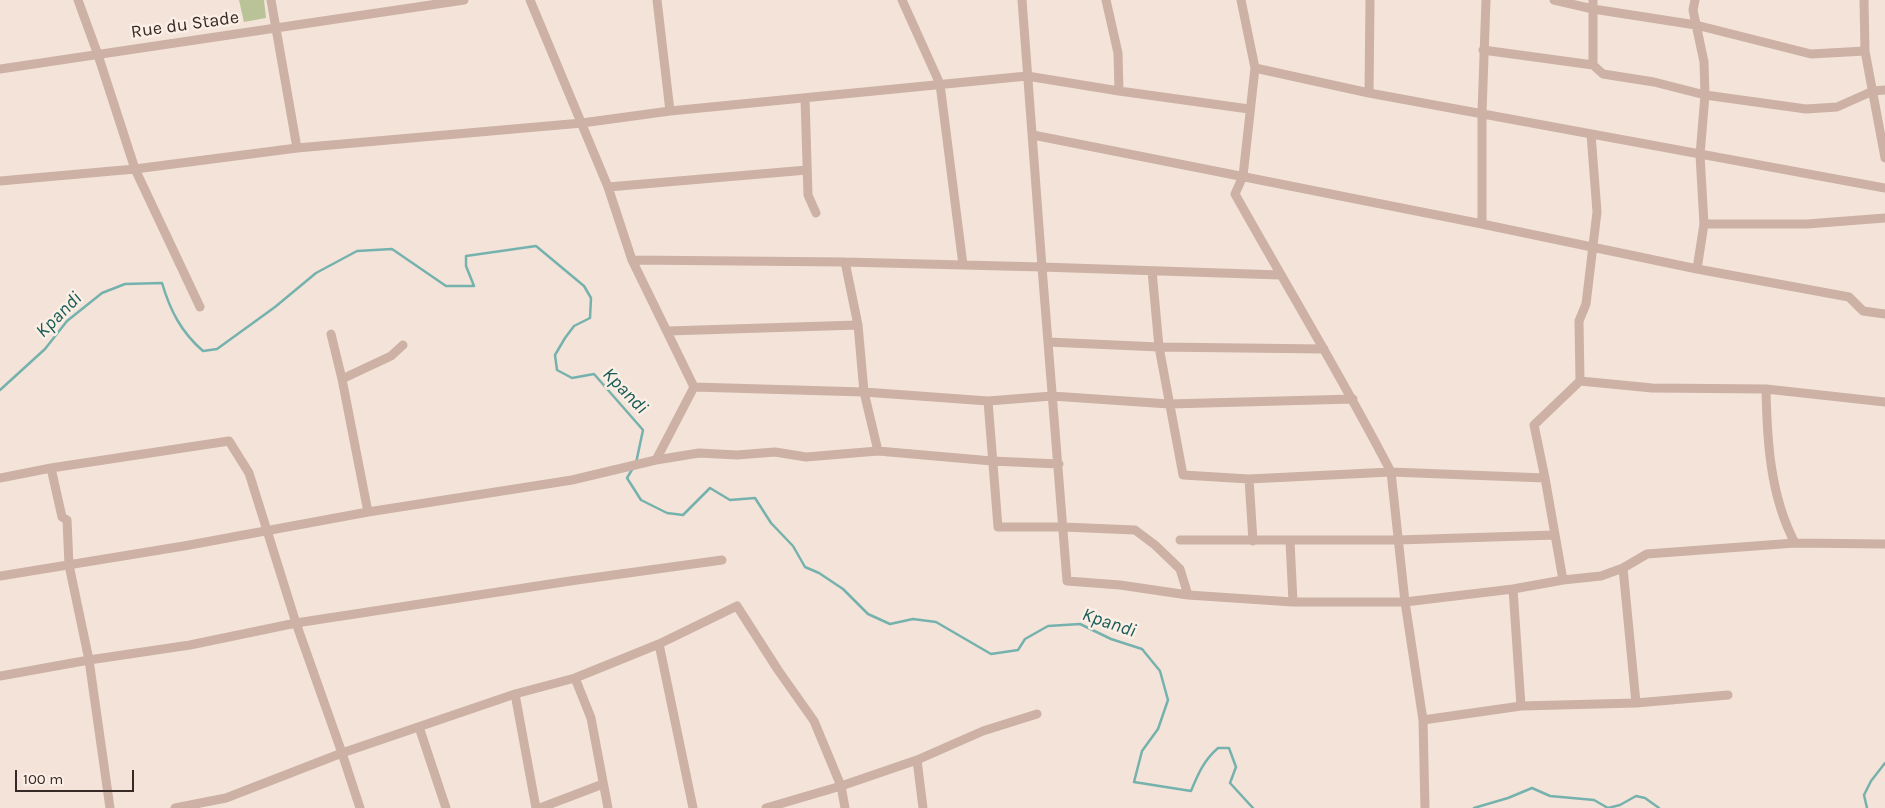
<!DOCTYPE html>
<style>
body{margin:0}
#map{position:relative;width:1885px;height:808px;overflow:hidden;background:#f3e3d9;font-family:Karla,sans-serif}
canvas{display:block}
.scale{position:absolute;left:15px;top:770px;width:119px;height:22px;box-sizing:border-box;border:2px solid #372926;border-top:0;padding-left:6px;font-size:15px;line-height:18px;white-space:nowrap;color:#372926;-webkit-text-stroke:4px #faeee5;paint-order:stroke}
</style>
<div id="map">
<canvas width="1885" height="808"></canvas>
<div class="scale">100 m</div>
</div>
<script>
const c = document.querySelector('canvas').getContext('2d');
c.lineJoin = 'round';
function paint(path, color) { c.fillStyle = color; c.fill(path, 'evenodd'); }
function trace(path, color, width, dash) { c.strokeStyle = color; c.lineWidth = width; c.lineCap = dash ? 'butt' : 'round'; c.setLineDash(dash || []); c.stroke(path); }
function drawText(font, color, halo, rows, align = 'center') {
  c.font = font + ' Karla,sans-serif'; c.lineWidth = 5; c.setLineDash([]); c.textBaseline = 'middle'; c.strokeStyle = halo; c.fillStyle = color; for (const [text, x, y, turn = 0] of rows) {
    c.save(); c.translate(x, y); c.rotate((+turn || 0) * Math.PI / 180); c.textAlign = isNaN(turn) ? turn : align; if (halo) c.strokeText(text, 0, 0); c.fillText(text, 0, 0); c.restore();
  }
}
paint(new Path2D(`
 M239 0H264L266 18 244 22Z`), '#bac398');
trace(new Path2D(`
 M0 390 45 349 67 321 102 293 125 284 162 283C170 310 181 332 203 351L217 349 275 307 316 273 357 251 392 249 446 286H474L466 266V256L536 246 584 286 591 298 590 318 574 326 565 338 555 355 557 370 572 378 594 374 643 430 636 463
 M633 468 627 478 641 500 667 513 683 515 710 488 730 500 755 498 771 523 793 546 805 567 819 573 843 589 868 614 890 624 913 619 936 622 991 654 1018 650 1025 639 1048 626 1080 624 1111 639 1142 649 1160 671 1168 700 1158 729 1142 751 1134 782 1191 791C1198 774 1204 760 1218 748H1229L1236 767 1230 783 1253 808
 M1474 808 1508 798 1532 788 1550 796 1594 800 1608 808 1620 805 1636 796 1645 798 1659 808
 M1867 808 1864 795 1871 781 1885 763`), '#76b2ad', 2.5);
trace(new Path2D(`
 M78 0 98 55 135 169 200 307
 M271 0 297 148 582 123 670 111 1027 76 1119 91 1249 109
 M530 0 608 187 632 260 694 387
 M657 0 670 111
 M902 0 940 84 963 265
 M1106 0 1118 53 1119 91
 M1241 0 1255 68 1243 176 1235 194C1287 287 1342 377 1391 472L1545 478
 M1554 0 1593 9 1696 25 1811 54 1865 51
 M1695 0 1693 10 1704 62 1705 95 1700 155 1704 224 1697 269 1849 297 1863 311 1885 314
 M1864 0 1865 51 1885 158
 M1483 50 1593 65 1603 74 1654 82 1705 95 1806 109 1837 107 1873 91 1885 90
 M1593 65V0
 M1255 68 1369 93 1885 188
 M0 69 464 0
 M1369 93 1370 0
 M805 98 808 195 816 213
 M1033 135 1482 224 1697 269
 M0 181 135 169 297 148
 M608 187 807 170
 M1482 224V113L1486 0
 M1704 224H1807L1885 218
 M632 260 845 262 1042 267 1022 0
 M845 262 858 325 864 392 878 451
 M1152 271 1159 347 1183 475 1249 479 1391 472 1405 602 1423 720 1425 808
 M1280 275 1042 267 1067 581 1120 585 1188 595 1293 602H1405L1513 589 1563 580 1545 478 1534 425 1580 381 1579 321 1586 304 1597 212 1591 134
 M668 331 858 325
 M331 334 342 379 368 512
 M1048 342 1159 347 1324 349
 M342 379 391 356 403 345
 M1580 381 1652 388 1766 389 1885 402
 M694 387 864 392 988 401 1052 396 1169 404 1353 399
 M1766 389C1767 440 1770 496 1795 543
 M988 401 998 527H1063L1135 530 1155 545 1180 569 1188 595
 M656 460 699 453 737 455 775 452 806 457 878 451 992 461 1059 464
 M51 468 62 517 67 520 69 565 89 660 110 808
 M0 478 51 468 229 441 249 473 296 623 342 753 226 798 175 808
 M1249 479 1253 541
 M1180 540H1398L1555 535
 M1290 541 1293 602
 M1623 568 1636 703
 M0 576 184 546 368 512 572 480 656 460 694 387
 M1563 580 1601 576 1623 568 1647 554 1795 543 1885 544
 M1513 589 1521 706
 M659 644 693 808
 M0 676 89 660 190 645 296 623 570 581 722 560
 M575 678 591 718 608 808
 M515 694 536 808
 M1423 720 1521 706 1636 703 1728 695
 M419 727 446 808
 M917 760 923 808
 M360 808 342 753 515 694 575 678 659 644 737 606 778 670 814 721 841 786 845 808
 M540 808 603 784
 M766 808 841 786 917 760 983 731 1037 714`), '#ccb1a4', 9);
drawText('18px', '#372926', '#faeee5', [
 ["Rue du Stade",185,25,-8]
]);
drawText('italic 19px', '#195b56', '#faeee5', [
 ["Kpandi",59,315,-45],
 ["Kpandi",625,391,46],
 ["Kpandi",1109,623,19]
]);
</script>
